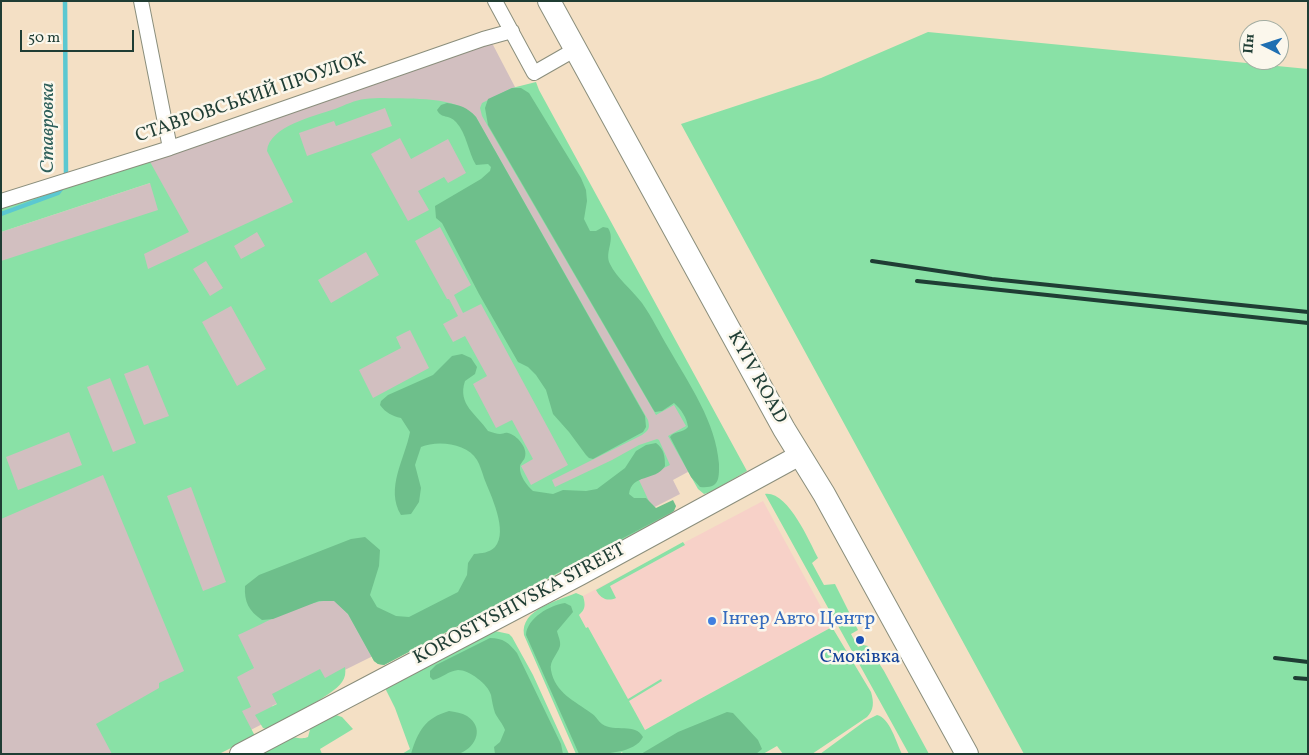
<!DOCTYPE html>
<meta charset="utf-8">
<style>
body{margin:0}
#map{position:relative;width:1309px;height:755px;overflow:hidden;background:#f4e0c5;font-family:Vollkorn,serif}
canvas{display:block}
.frame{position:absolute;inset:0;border:2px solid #1f3d34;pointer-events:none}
.north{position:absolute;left:1239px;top:20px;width:50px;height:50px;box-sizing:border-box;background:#fbf7ec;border:1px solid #a3ada2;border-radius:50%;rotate:275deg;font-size:14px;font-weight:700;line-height:20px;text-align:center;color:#1f3d34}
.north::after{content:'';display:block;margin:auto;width:18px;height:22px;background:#1f6fb2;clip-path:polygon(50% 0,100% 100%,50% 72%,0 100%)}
.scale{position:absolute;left:20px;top:30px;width:114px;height:22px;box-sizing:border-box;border:2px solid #1f3d34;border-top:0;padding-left:6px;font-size:15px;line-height:18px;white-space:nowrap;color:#1f3d34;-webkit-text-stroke:4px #fbf7ec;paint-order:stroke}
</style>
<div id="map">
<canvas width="1309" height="755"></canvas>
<div class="frame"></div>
<div class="north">Пн</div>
<div class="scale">50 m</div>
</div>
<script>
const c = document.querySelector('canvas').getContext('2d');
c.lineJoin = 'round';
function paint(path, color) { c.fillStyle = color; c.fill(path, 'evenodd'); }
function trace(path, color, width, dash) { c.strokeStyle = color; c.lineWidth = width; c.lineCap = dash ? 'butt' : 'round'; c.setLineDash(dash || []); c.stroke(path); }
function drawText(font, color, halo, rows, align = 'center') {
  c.font = font + ' Vollkorn,serif'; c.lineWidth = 5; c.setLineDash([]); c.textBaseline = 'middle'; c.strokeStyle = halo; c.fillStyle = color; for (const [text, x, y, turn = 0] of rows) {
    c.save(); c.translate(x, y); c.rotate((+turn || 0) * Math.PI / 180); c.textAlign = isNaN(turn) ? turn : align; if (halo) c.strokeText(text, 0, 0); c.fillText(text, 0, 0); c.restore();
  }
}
paint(new Path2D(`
 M763 501 832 627 698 700 645 730 588 627 586 628 579 615 583 612 585 602 583 596Z`), '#f7d1c8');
paint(new Path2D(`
 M492 43 710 460 673 480 680 494 441 617 371 657 272 706 276 717 204 754H1V232L150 183 149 160Z`), '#d2bfc0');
paint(new Path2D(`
 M928 32 1308 69V754H1024L681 124 821 78Z
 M536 82 539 90 747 471 711 492 704 494 698 489 668 436 686 426 674 405 656 415 482 116 480 108 482 103 512 88Z
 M384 98C411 99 457 96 476 117L648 420C650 428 649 430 642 435L552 480 555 487 612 460 639 445 657 439 659 440 670 465 639 480 653 510 676 506 671 514 384 665 378 664 374 661 348 614 334 600C301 601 268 622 238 635L254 668 237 677 251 707 242 711 255 736 219 754H112L96 724 159 688V683L184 671 103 475 1 519V261L158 210 150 183 1 232V205L149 160 189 232 144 254 148 269 293 202 267 151C269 126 315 116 335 109 345 105 355 100 365 99 371 98 378 98 384 98ZM385 108 392 126 307 156 299 133 334 121 336 126ZM400 138 411 159 448 139 466 173 448 183 444 177 418 191 429 210 408 221 371 154ZM440 227 471 285 454 295 463 313 481 304 568 465 531 485 521 466 533 459 512 420 496 428 473 384 487 376 465 336 453 342 443 324 458 316 449 299H447L415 241ZM257 232 265 246 241 259 234 246ZM366 252 379 275 331 303 318 280ZM206 261 223 288 210 296 193 269ZM231 306 266 369 237 386 202 322ZM410 330 429 368 373 398 359 370 401 348 396 337ZM148 365 169 416 144 425 124 374ZM110 378 136 443 113 452 87 387ZM69 432 82 465 18 490 6 457ZM191 487 226 582 203 591 167 496Z
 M765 494C788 491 809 541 818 558L812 563 824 585 835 584 858 630 851 634 858 647 863 645 868 646 884 671 929 754H909Z
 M683 542 685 545 610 586 616 598C607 602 600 598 596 590Z
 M576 593 583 596C586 605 585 610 579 615L586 628 588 627 628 699 661 679 662 681 629 701 645 730 698 700 832 627 871 692C874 702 874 710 867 717L812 754H783L777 746 763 754H623L622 752 619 754H576L524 635C520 609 558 601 576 593Z
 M495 631 509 634 512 637 533 675 569 754H402L410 749 395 708 385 688 488 633Z
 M345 667C346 673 345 678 342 682 333 696 282 720 266 729L263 728 255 715 277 704 272 694 320 669 325 678Z
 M333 714 342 717 353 729 320 749 322 754H259C269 749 278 742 289 738 296 736 301 740 308 737L311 726Z
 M877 715C890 718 896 742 902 754H820L865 721Z`), '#89e1a6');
paint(new Path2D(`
 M512 88H521L529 93 581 178 586 190 587 201 584 219 590 231H596L603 227 608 228C616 240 604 252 610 264 616 277 633 291 642 303 652 317 660 334 669 349 689 384 716 422 719 464 719 478 720 489 700 487L691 477 670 437C674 431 683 433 688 427 687 418 681 409 674 403L662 411 655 412 653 409 488 125 485 108 488 99Z
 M447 103C460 105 467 107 476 117L645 416 646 427 643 432 593 459 589 458 586 455 569 432 553 414 546 390 536 375 528 367 518 362 479 294 442 223 436 218 435 206 481 179 490 171 491 167 488 164 476 165C468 152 467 134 456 122 449 114 441 119 437 110L441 105Z
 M462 354 471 358 477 367 475 374 465 381C457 405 477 414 488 431 492 432 497 434 500 434 503 434 505 432 508 433 517 435 528 448 525 457 524 461 520 463 520 467 519 475 527 486 533 491L553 494 563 490 586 491 597 489 625 468 636 451 646 445 656 443C664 449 665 456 665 466 655 482 632 473 629 494L634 498H646L656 508 673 500 676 506 674 511 384 665 378 664 374 661 348 614 334 601H319L273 619 262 620C249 611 244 602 245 586L259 575 351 539 365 537 380 550 379 566 370 595 377 607 396 616 409 617 458 592 467 575 468 563 474 554C482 553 489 553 495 547 509 531 490 494 484 478 482 472 480 465 477 460 467 443 437 440 421 447L415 465 421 488 419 502 411 514 401 515C385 488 405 459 410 432L401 418C392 416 386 413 380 405L381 401 388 395 433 375 452 356Z
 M565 603 571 606 573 612 557 631C558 636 561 641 560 646 558 654 549 661 551 670 555 693 575 701 591 713 596 716 598 721 602 724 615 733 635 722 643 737 634 755 599 754 579 754L526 635C527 618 550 605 565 603Z
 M490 638C503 638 509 643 517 653L561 744 563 754H495L494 747 500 742 505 730C503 724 498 719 495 713 493 707 492 701 491 695 488 684 469 670 458 670 448 671 442 678 433 680L430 677V671L436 665Z
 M449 711C455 712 462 713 467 716 484 727 477 746 461 753 453 755 422 754 411 754 418 731 425 718 449 711Z
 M727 712 733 713 758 740 762 749 756 754H641L678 732Z`), '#6ebf8b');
trace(new Path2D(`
 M65 1 66 177
 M1 214 58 193 64 185`), '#5bc8d1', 4.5);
const street = new Path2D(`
 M141 1 170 148
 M495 1 534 73 576 49
 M1 201 170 148 483 39 512 31`);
const secondary = new Path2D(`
 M240 754 580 575 800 455`);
const primary = new Path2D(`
 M549 1 784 429 824 494 967 754`);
trace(street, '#8a8e7c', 16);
trace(secondary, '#8a8e7c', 22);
trace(primary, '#8a8e7c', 24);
trace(street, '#fff', 14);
trace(secondary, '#fff', 20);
trace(primary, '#fff', 22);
trace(new Path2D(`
 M872 261 992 279 1308 312
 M917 281 1308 323
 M1275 658 1308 662
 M1295 678 1308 679`), '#1f3d34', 4);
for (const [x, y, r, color] of [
 [712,621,5,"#3f7fe0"],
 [860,640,5,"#1a4fb4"]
]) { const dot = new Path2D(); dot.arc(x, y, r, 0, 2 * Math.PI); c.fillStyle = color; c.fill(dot); trace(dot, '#fbf7ec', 2); }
drawText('19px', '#1f3d34', '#fbf7ec', [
 ["СТАВРОВСЬКИЙ ПРОУЛОК",251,99,-19],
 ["KYIV ROAD",756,378,61],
 ["KOROSTYSHIVSKA STREET",520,605,-28]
]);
drawText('19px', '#366cbe', '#fbf7ec', [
 ["Інтер Авто Центр",722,621]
], 'left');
drawText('19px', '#164399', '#fbf7ec', [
 ["Смоківка",860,659]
]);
drawText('italic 20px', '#2e605b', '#fbf7ec', [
 ["Ставровка",49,128,-90]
]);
</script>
